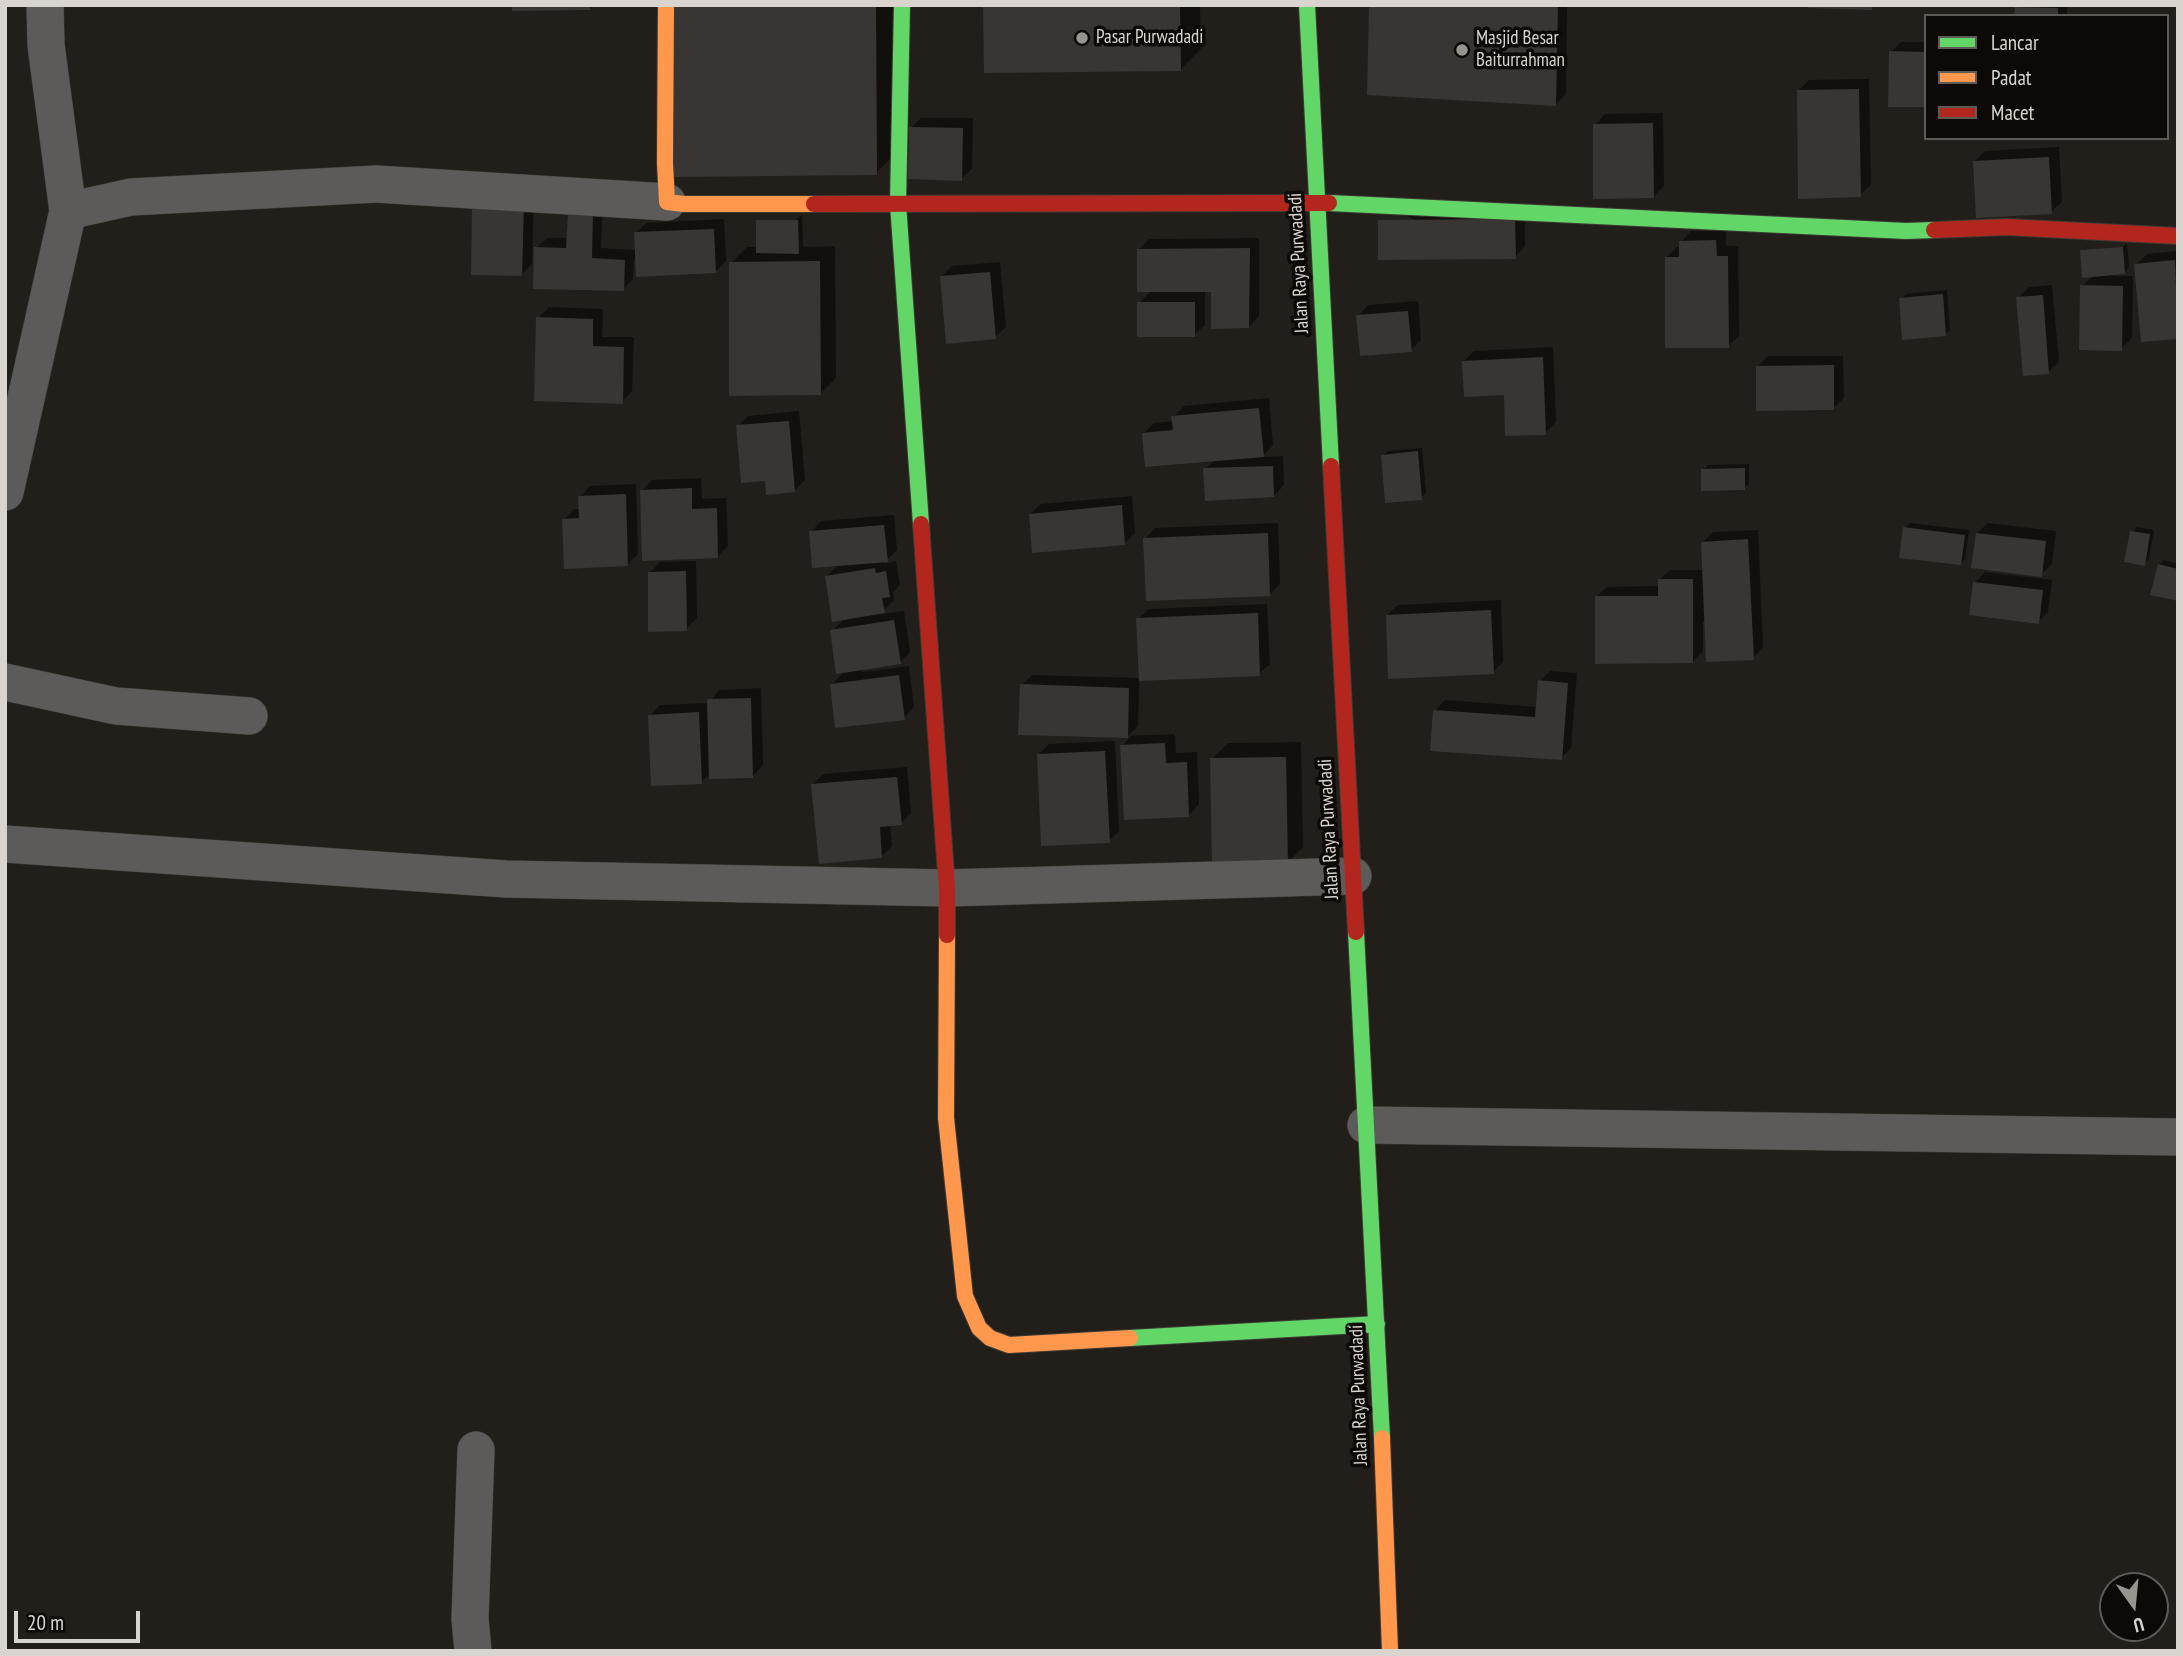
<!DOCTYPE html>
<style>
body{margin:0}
#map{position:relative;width:2183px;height:1656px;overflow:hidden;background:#221e19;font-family:"PT Sans Narrow",sans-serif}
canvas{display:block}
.frame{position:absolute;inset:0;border:7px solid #d9d4cd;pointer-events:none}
.legend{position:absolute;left:1924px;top:14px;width:245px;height:126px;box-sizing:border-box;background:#0c0906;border:2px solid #5e5a56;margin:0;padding:9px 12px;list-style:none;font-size:21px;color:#d9d4cd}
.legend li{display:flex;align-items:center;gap:14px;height:35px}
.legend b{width:35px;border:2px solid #5e5a56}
.north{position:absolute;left:2099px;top:1572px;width:70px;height:70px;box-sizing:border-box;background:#0c0906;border:2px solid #5e5a56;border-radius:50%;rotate:165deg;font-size:19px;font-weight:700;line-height:28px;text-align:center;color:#d9d4cd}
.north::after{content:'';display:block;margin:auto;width:24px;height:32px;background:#99948e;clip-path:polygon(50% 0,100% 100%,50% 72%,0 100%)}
.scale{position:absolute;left:14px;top:1611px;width:126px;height:32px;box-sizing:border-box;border:4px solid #d9d4cd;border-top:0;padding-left:9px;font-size:21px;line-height:24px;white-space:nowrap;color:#d9d4cd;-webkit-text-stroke:5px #0c0906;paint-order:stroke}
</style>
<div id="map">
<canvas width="2183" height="1656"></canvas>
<div class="frame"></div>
<ul class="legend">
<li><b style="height:9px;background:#63d668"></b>Lancar</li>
<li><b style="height:9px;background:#ff974d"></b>Padat</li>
<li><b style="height:9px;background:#b3261e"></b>Macet</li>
</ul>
<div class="north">U</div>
<div class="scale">20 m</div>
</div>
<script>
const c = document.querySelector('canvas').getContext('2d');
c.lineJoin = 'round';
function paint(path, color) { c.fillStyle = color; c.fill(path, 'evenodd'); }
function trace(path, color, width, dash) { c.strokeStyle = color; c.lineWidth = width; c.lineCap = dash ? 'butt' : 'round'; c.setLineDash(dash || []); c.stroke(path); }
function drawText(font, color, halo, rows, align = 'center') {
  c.font = font + ' "PT Sans Narrow",sans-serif'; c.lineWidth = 7; c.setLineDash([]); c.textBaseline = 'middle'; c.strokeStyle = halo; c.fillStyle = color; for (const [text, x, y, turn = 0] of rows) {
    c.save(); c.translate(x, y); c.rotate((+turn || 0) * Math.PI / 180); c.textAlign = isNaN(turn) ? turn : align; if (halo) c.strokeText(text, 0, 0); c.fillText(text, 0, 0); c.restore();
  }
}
paint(new Path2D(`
 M675 5H896L897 152 876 173Z
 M985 5H1200L1201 49 1180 70Z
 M1370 5H1567L1566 94 1555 105Z
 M2019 5H2067V16H2016Z
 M1901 42H1926V105L1891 52Z
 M1869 79 1871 185 1860 195 1799 90 1809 80Z
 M1663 113 1664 186 1653 197 1595 125 1605 114Z
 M921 118H973L972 169 961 179 911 128Z
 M2059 147 2062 202 2051 212 1975 161 1985 151Z
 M534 196 532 264 522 274 472 273Z
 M603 202 601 248 636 250V233L646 223 724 219 726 261 715 272 634 260 633 279 623 289 536 248 547 238H569Z
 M1390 210H1525V246L1515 257Z
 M802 215 803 247 835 246 836 378 820 394 731 263 747 247H758Z
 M1691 231H1726V246H1738L1739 336 1728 346 1666 258 1677 247H1681V242Z
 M1259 238V316L1249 327 1212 290H1205V325L1194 335 1139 303 1152 290 1139 250 1149 239Z
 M2127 243 2129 267 2125 272 2113 273V276H2133L2132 338 2121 349 2082 286Z
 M2178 251V337L2136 265 2147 254Z
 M1000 262 1006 327 995 337 942 276 952 266Z
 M2052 285 2059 362 2048 372 2018 298 2029 287Z
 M1947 290 1950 330 1945 334 1901 299 1906 294Z
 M1418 301 1421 340 1411 350 1358 316 1368 305Z
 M549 307 603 309 602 337H634L632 391 622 402 538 318Z
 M1553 347 1556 422 1545 433 1505 393 1464 361 1474 351Z
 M1768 356H1843L1844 398 1833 409 1757 367Z
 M1269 398 1273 445 1262 457 1283 456 1284 485 1274 496 1205 469 1215 460 1144 433 1154 423 1174 421 1173 417 1184 406Z
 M799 411 805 480 794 491 767 479 738 426 748 416Z
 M1422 448 1426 493 1421 498 1383 455 1388 451Z
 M1749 464V484L1744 488 1703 470 1708 465Z
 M701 478 702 499 726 498 728 546 718 556 642 491 652 480Z
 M636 484 638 554 628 564 564 520 574 509H580V497L590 486Z
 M1132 496 1135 533 1125 543 1030 514 1041 504Z
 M894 515 897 550 883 564 896 561 900 585 893 592 894 600 880 614 904 611 910 652 900 662 862 668V672L909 666 914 707 904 718 832 684 845 671 832 631 845 618 827 576 839 564 811 532 821 521Z
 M1278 523 1280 584 1270 594 1145 539 1155 528Z
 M1910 523 1969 530 1965 559 1961 564 1905 528Z
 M1988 523 2056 531 2052 564 2041 575 1977 533Z
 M2137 527 2154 530 2149 559 2144 564 2132 532Z
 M1758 530 1763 647 1753 658 1706 622H1703V651L1692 662 1596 597 1607 587 1659 586V580L1670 570H1704L1703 542 1713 532Z
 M2164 560 2178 564V600L2159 565Z
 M696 561 697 618 686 629 650 572 660 562Z
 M1985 572 2052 580 2048 612 2038 622 1975 583Z
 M1501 600 1503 662 1493 672 1387 615 1398 605Z
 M1267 604 1270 664 1259 674 1139 680 1138 726 1128 736 1175 734 1176 753 1197 752 1199 804 1189 815 1122 746 1131 736 1020 733 1022 685 1032 675 1140 678 1138 619 1149 609Z
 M1550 671 1577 673 1571 748 1561 758 1435 711 1445 700 1538 707 1540 681Z
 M761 688 763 765 753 776 711 773 701 782 650 716 660 705 709 703 719 690Z
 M1115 741 1119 831 1109 841 1039 754 1049 744Z
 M1301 742 1303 847 1287 863 1212 759 1228 743Z
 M907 767 911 813 901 823 890 824 892 846 881 857 813 784 824 774Z`), '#0007');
paint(new Path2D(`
 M512 5H590V10L512 11Z
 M673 5H876L877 175 674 177Z
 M983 5H1180L1181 71 984 73Z
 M1369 5H1558L1556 106 1367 95Z
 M1808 5H1872V10L1808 8Z
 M2015 7 2058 8V16H2014Z
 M1889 51 1926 52V107H1888Z
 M1859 89 1861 197 1798 199 1797 90Z
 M1653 123 1654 198 1593 199V124Z
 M909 127 963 128 962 181 908 179Z
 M2049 157 2052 214 1976 218 1973 161Z
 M472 204 524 205 522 276 471 275Z
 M568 212H593L592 258 625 260 624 291 533 289 534 247 566 248Z
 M1515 219 1516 259 1378 260V220Z
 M756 220H798L799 254 756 253Z
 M714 229 716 273 636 277 634 232Z
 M1716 240 1717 256H1728L1729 348H1665V257H1679V241Z
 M2123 247 2125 274 2082 278 2080 250Z
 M1250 248 1249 328 1211 329V292H1137V249Z
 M2175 260 2178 339 2141 342 2134 264Z
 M820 261 821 395 729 396V262Z
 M990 272 996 339 946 344 940 276Z
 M2080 285 2123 286 2122 351 2079 350Z
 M1943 294 1946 336 1902 340 1899 298Z
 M2043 295 2049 374 2023 376 2016 297Z
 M1137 302H1195V337H1137Z
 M1408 311 1412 352 1360 356 1356 315Z
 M536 317 593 319V346L624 347 623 404 534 401Z
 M1543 357 1546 435 1505 436 1504 395 1464 397 1462 361Z
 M1834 365V410L1756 411V366Z
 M1259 408 1264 457 1145 467 1142 433 1173 430 1171 416Z
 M789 421 795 492 766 495 765 481 741 483 736 425Z
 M1418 451 1422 500 1385 503 1381 455Z
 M1273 466 1274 497 1205 501 1203 468Z
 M1745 468V490L1701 491V469Z
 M692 488V509L717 508 718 558 642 561 640 490Z
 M626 494 628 566 564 569 562 519 579 518 578 496Z
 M1122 505 1125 545 1032 553 1029 514Z
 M884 525 888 562 812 568 809 531Z
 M1903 527 1965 535 1961 565 1899 558Z
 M2130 531 2150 534 2145 566 2124 562Z
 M1268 533 1270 596 1146 601 1143 538Z
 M1976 533 2046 541 2042 577 1971 568Z
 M1748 539 1754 660 1706 662 1701 542Z
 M2158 564 2178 569V601L2150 595Z
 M875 568 876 573 886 571 890 597 882 598 885 613 832 622 825 576Z
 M686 571 687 631 648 632V572Z
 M1658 579H1693V663L1595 664V596H1658Z
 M1973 582 2043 590 2039 624 1969 615Z
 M1491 610 1494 674 1388 679 1386 615Z
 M1258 613 1260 676 1139 681 1136 618Z
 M894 620 901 664 836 674 830 630Z
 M899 675 905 720 835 728 830 684Z
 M1538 680 1568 683 1562 760 1430 751 1433 710 1535 717Z
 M1020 684 1129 688 1128 738 1018 735Z
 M751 698 753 778 709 779 707 699Z
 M699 712 702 784 651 786 648 715Z
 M1165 743 1166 763 1187 762 1189 817 1124 820 1120 745Z
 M1105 751 1110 843 1041 846 1037 754Z
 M1286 757 1288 865 1212 867 1210 758Z
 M897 777 902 825 880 827 882 858 819 864 811 784Z`), '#393533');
const street = new Path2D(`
 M68 211 131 197 376 184 667 202
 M5 492 68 211 46 45 45 5
 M5 682 116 706 249 716
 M5 844 506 879 947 888 1353 876
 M1366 1125 2178 1137
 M473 1651 470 1619 476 1450`);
const fast = new Path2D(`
 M902 5 898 204 921 524
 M1307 5 1331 466
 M1329 203 1906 231 1934 230
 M1356 932 1382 1438
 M1130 1338 1377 1324`);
const slow = new Path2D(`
 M666 5 665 163 667 202 684 204H814
 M947 935 946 1118 965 1296 979 1328 990 1338 1009 1345 1130 1338
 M1382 1438 1390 1651`);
const jam = new Path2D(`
 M814 204 1329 203
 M1934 230 2007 227 2178 236
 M1331 466 1356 932
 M921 524 947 888V935`);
trace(street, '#3e3b37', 38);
trace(fast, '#3e3b37', 18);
trace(slow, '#3e3b37', 18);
trace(jam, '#3e3b37', 18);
trace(street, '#5c5b59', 37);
trace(fast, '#63d668', 16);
trace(slow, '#ff974d', 16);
trace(jam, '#b3261e', 16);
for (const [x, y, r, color] of [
 [1082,38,7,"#99948e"],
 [1462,50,7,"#99948e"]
]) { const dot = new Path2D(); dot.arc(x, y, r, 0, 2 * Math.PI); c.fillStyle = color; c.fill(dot); trace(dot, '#0c0906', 2.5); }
drawText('19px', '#d9d4cd', '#0c0906', [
 ["Pasar Purwadadi",1096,38],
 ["Masjid Besar",1476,39],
 ["Baiturrahman",1476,61]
], 'left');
drawText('19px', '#d9d4cd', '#0c0906', [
 ["Jalan Raya Purwadadi",1299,263,-93],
 ["Jalan Raya Purwadadi",1329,829,-93],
 ["Jalan Raya Purwadadi",1359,1395,-92]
]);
</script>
